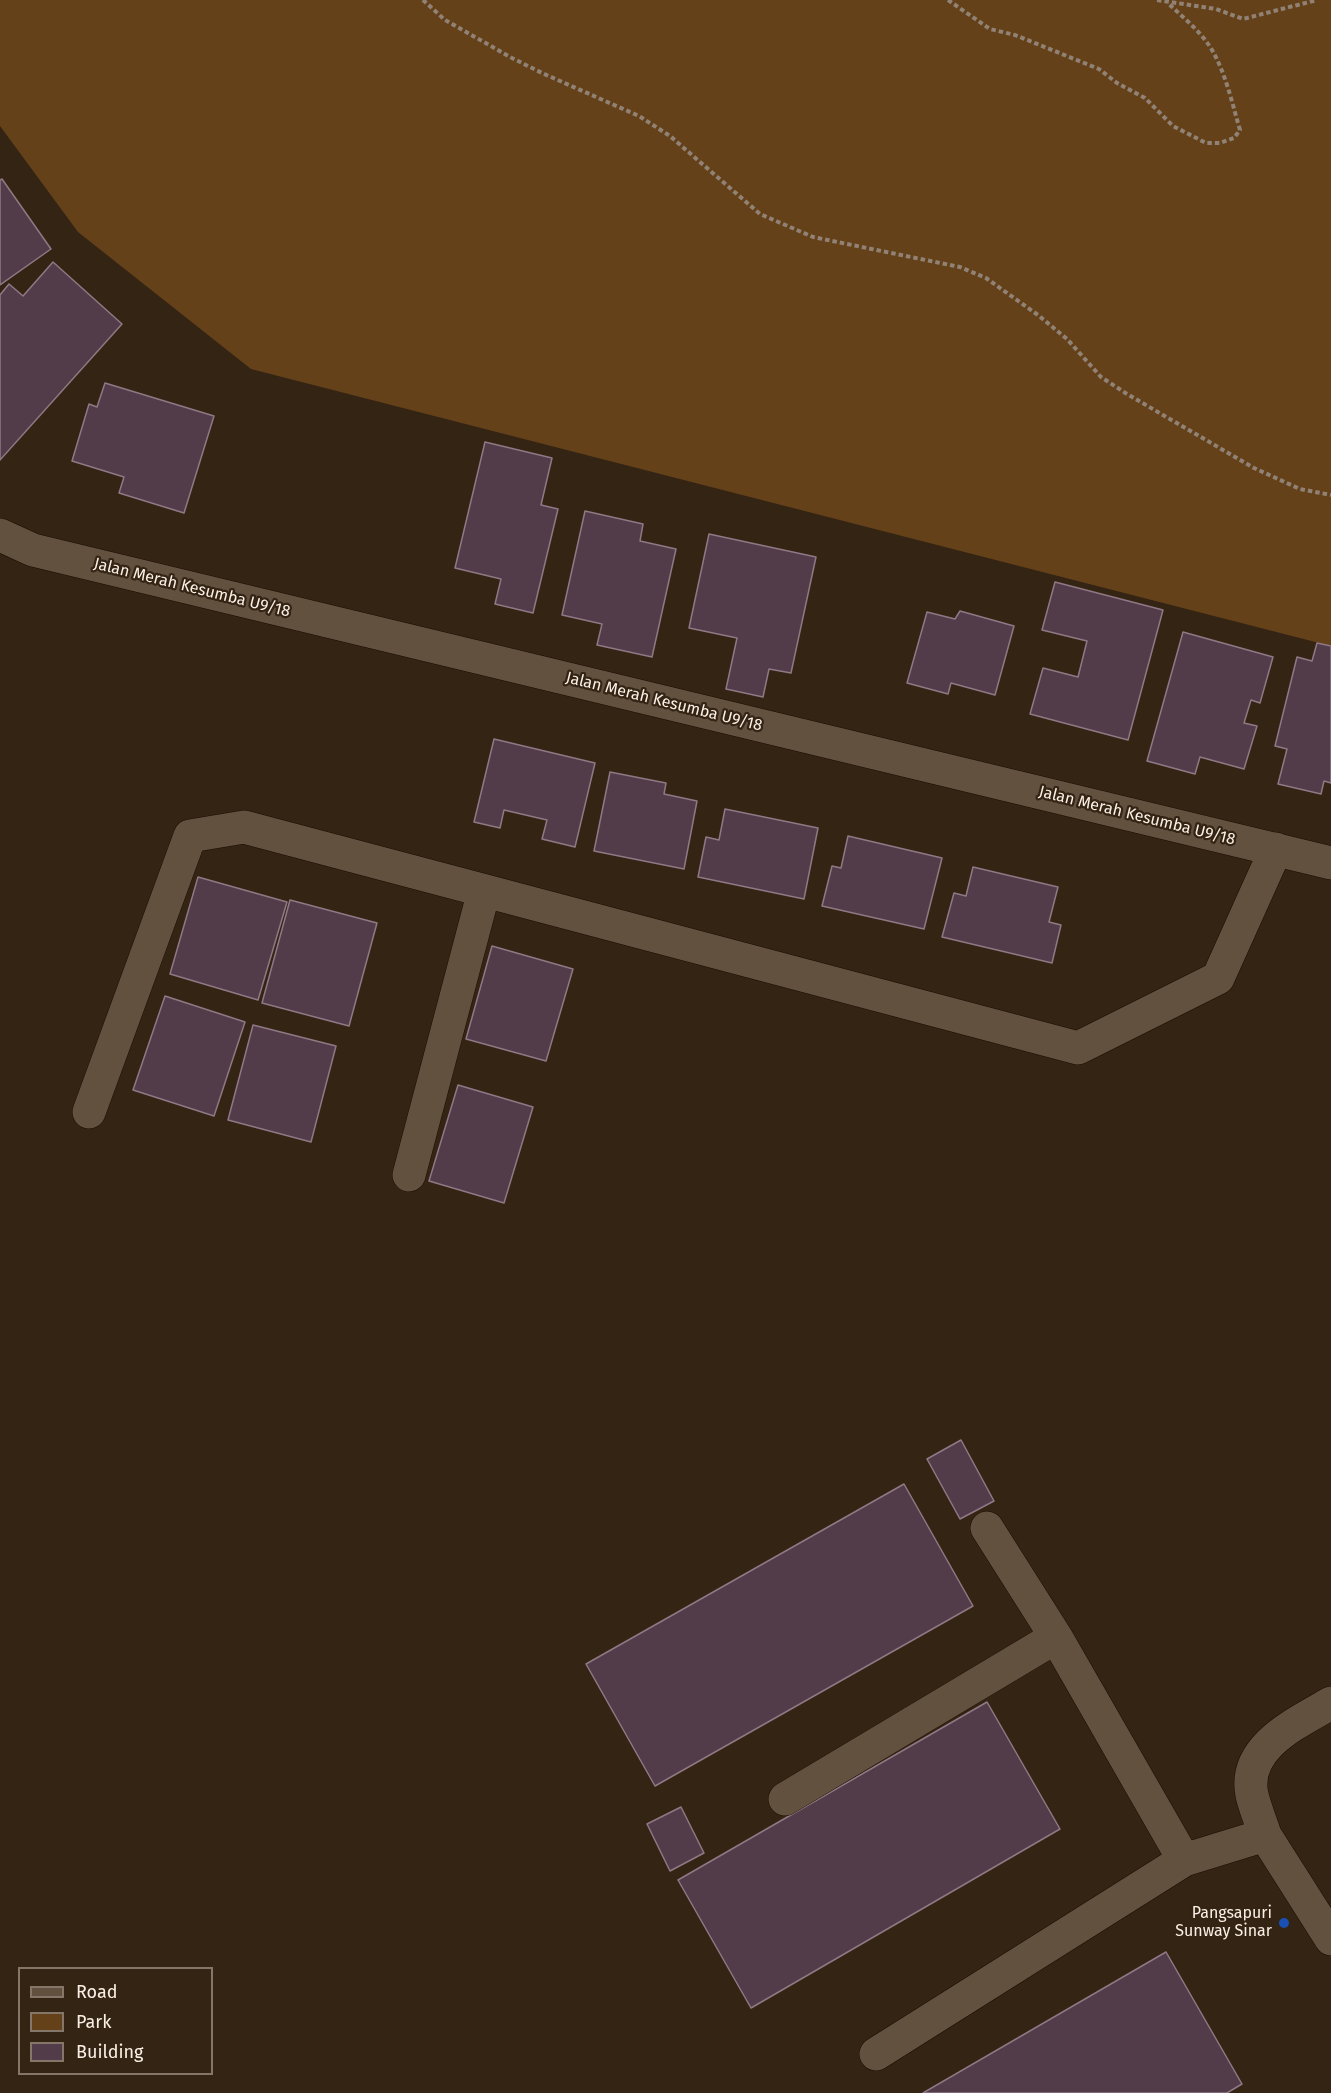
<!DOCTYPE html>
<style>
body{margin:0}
#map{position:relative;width:1331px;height:2093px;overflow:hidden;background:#342414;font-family:"Fira Sans",sans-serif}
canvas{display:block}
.legend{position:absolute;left:18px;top:1967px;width:195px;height:108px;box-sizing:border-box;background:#342414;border:2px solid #847668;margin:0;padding:8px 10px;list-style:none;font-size:18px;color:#fbf0e6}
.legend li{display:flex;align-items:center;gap:12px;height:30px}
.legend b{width:30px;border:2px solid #847668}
</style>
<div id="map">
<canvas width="1331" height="2093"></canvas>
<ul class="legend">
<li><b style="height:8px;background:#635140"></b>Road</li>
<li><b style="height:16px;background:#65411a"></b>Park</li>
<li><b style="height:16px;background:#523c49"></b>Building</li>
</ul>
</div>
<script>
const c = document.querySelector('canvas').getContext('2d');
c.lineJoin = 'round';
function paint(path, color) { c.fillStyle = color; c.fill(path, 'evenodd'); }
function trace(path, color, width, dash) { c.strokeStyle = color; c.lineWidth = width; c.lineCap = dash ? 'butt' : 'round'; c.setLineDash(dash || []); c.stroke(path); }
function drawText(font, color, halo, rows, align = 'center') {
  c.font = font + ' "Fira Sans",sans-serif'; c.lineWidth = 4.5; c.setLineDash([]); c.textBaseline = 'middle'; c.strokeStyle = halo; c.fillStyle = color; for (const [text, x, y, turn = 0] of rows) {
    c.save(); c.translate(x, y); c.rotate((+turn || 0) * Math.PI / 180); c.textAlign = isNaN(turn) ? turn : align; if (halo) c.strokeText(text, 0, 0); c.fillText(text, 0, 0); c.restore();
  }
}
paint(new Path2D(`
 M0 0H1331V646L251 369 78 232 0 126Z`), '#65411a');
const building = new Path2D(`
 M2 179 51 249 0 285V180Z
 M53 262 122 324 0 460V295L9 284 23 296Z
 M105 383 214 416 184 513 119 493 124 477 72 461 89 404 97 407Z
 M485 442 552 458 541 505 558 509 533 613 495 604 501 579 455 568Z
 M585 511 643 524 640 541 676 549 652 657 597 645 602 624 562 615Z
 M709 534 816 557 791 673 769 669 763 697 726 689 737 638 689 628Z
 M1055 582 1163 610 1128 740 1030 714 1043 668 1078 677 1087 641 1042 630Z
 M960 611 1014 626 995 695 951 683 948 694 907 683 927 612 955 619Z
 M1183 632 1273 657 1260 703 1251 700 1244 723 1257 726 1244 769 1200 757 1195 774 1147 761Z
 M1317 643 1331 646V783L1324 781 1321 794 1278 784 1287 749 1275 746 1297 657 1312 661Z
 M494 739 595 763 575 847 542 839 547 820 504 810 500 828 474 822Z
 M610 772 666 783 664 794 697 801 684 869 594 851Z
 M725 809 818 828 804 899 698 877 706 837 719 840Z
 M848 836 942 858 924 929 822 906 832 866 841 868Z
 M973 867 1058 887 1049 922 1061 925 1052 963 942 937 954 893 966 896Z
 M198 877 287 902 258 1000 170 974Z
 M290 900 377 923 349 1026 262 1003Z
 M492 946 573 969 546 1061 466 1039Z
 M165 996 245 1022 214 1116 133 1090Z
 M253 1025 336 1046 311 1142 228 1120Z
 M458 1085 533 1107 504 1203 429 1181Z
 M961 1440 994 1501 960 1519 927 1459Z
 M904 1484 973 1606 655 1786 586 1664Z
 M987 1702 1060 1829 751 2008 678 1880Z
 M681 1807 704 1853 670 1871 647 1824Z
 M1166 1952 1242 2084 1227 2093H923Z`);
paint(building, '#523c49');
trace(building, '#907885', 1.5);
const minor = new Path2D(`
 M0 535 33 550 1331 863
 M89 1112 190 836 244 827 1078 1048 1218 978 1276 849
 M409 1175 484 891
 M987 1528 1056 1637 1184 1860 1265 1835 1331 1939
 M785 1799 1056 1637
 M1265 1835C1261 1822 1255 1808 1252 1795 1242 1747 1297 1723 1331 1703
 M876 2054 1184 1860`);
trace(minor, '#1b0c01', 34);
trace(new Path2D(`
 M423 0 445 20 512 58 542 73 639 116 670 136 760 214 813 237 960 267 986 278 1038 315 1067 339 1101 377 1127 394 1254 468 1300 489 1331 495
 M948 0 990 29 1015 35 1099 69 1117 83 1145 98 1173 126 1206 143H1220L1234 138 1240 130C1232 103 1226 74 1212 50 1201 31 1182 17 1167 2
 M1157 0 1216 9 1243 19 1317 0`), '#908275', 4, [4.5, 3]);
trace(minor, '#635140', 33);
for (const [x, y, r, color] of [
 [1284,1923,6,"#1a4fb4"]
]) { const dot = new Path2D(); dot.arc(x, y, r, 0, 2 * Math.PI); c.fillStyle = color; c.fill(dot); trace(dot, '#342414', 2); }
drawText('16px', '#fbf0e6', '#342414', [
 ["Jalan Merah Kesumba U9/18",192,588,14],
 ["Jalan Merah Kesumba U9/18",664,702,14],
 ["Jalan Merah Kesumba U9/18",1137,816,14]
]);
drawText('16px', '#fbf0e6', '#342414', [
 ["Pangsapuri",1272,1914],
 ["Sunway Sinar",1272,1932]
], 'right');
</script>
